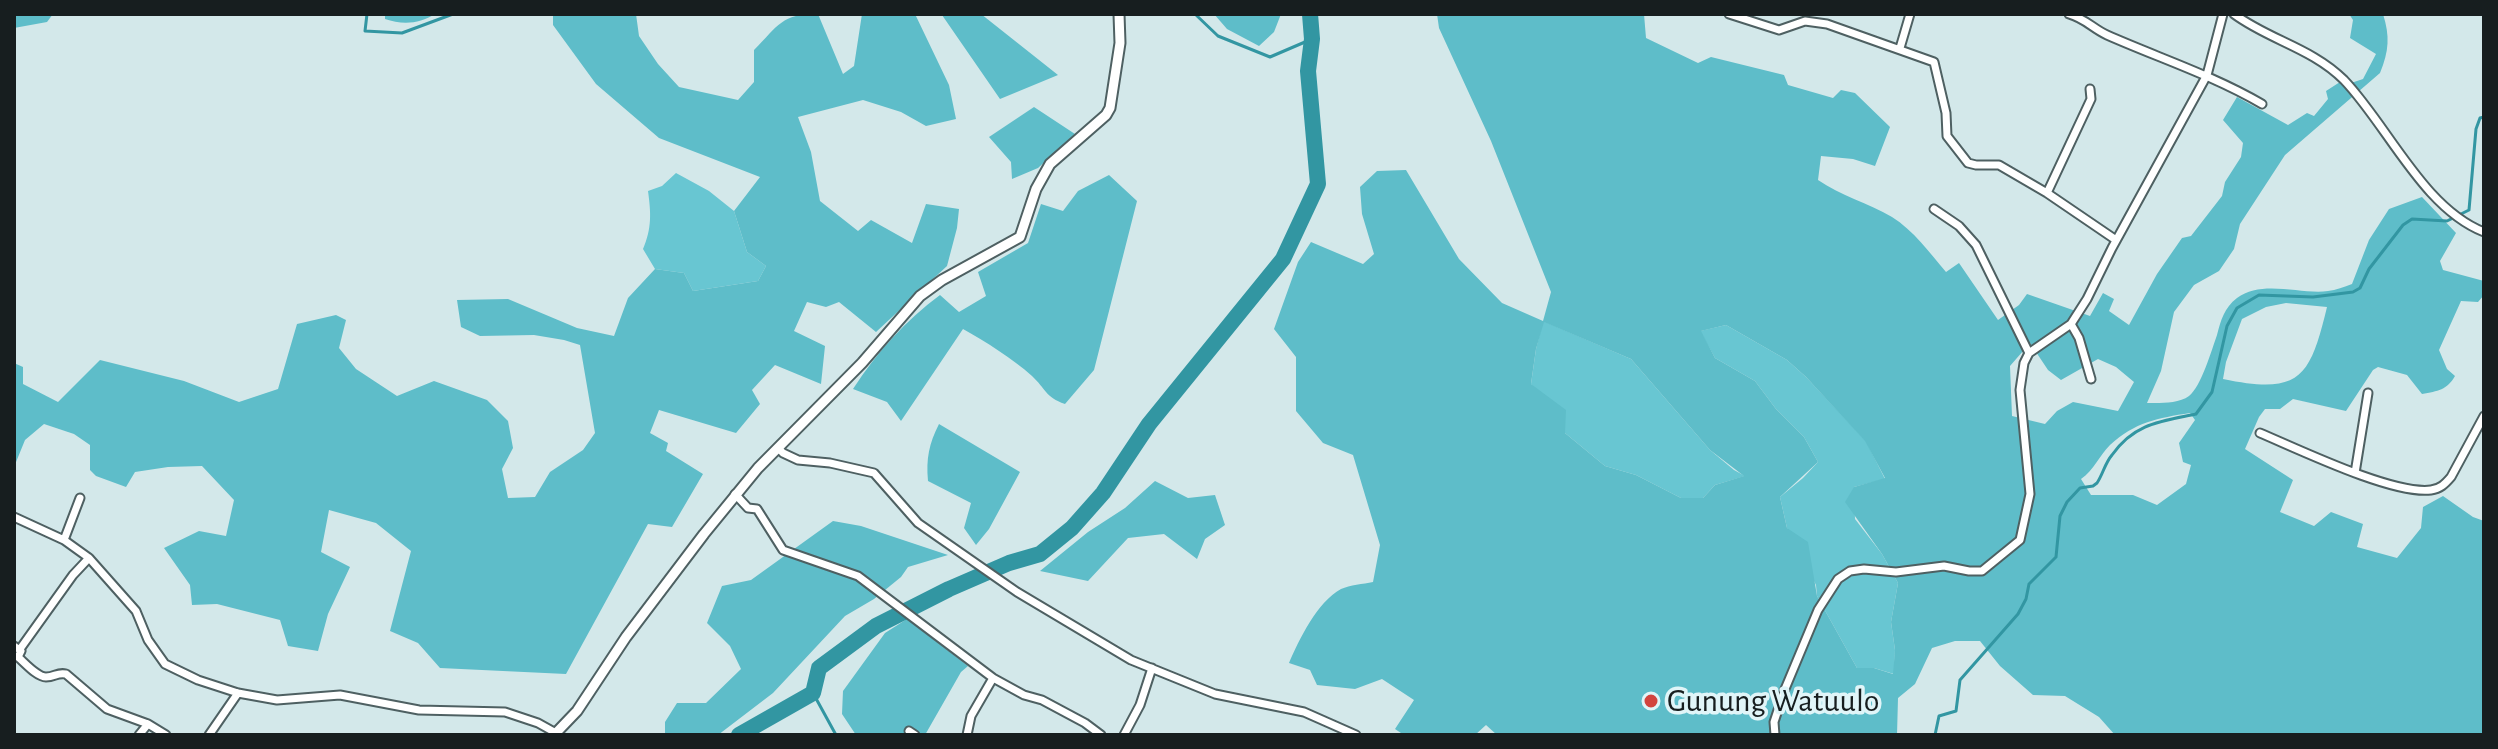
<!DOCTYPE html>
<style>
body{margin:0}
#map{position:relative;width:2498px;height:749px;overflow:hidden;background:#d3e8ea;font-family:"Alegreya Sans",sans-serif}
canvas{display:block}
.frame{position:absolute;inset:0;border:16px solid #171e1f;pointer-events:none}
</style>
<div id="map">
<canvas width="2498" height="749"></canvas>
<div class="frame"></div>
</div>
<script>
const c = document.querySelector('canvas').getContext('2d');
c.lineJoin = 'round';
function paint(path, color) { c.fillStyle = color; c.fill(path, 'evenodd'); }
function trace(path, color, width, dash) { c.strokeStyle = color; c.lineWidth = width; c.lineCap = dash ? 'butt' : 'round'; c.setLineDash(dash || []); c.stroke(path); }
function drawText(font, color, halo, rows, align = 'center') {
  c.font = font + ' "Alegreya Sans",sans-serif'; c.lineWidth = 7; c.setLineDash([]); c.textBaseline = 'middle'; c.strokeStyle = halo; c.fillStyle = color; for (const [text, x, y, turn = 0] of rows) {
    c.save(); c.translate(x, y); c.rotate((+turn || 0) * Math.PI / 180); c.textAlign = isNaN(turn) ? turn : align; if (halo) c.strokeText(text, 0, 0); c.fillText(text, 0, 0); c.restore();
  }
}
paint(new Path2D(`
 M676 173 709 191 734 211 747 252 766 266 758 281 693 291 684 273 655 269 643 249C652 228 651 213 648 191L662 186Z
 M1543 321 1631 359 1710 450 1734 470 1745 476 1715 485 1703 498H1681L1636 475 1605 466 1565 433 1531 384 1536 349Z
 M1726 325 1787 360 1806 377 1866 441 1885 479 1854 487 1855 519 1882 554 1898 583 1891 622 1895 650 1894 674 1874 668H1857L1817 596 1816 585 1787 528 1780 497 1803 478 1818 462 1804 437 1776 409 1755 381 1715 358 1700 331Z`), '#68c6d2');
paint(new Path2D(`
 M14 14H53L47 22 14 28Z
 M385 14H435C420 24 402 25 385 19Z
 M553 14H636L639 36 658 64 679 87 738 100 754 82V50C779 25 781 14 818 14L843 74 854 66 862 14H915L949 85 956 119 926 126 901 112 863 100 798 117 811 152 820 201 858 231 871 220 912 243 926 204 959 209 957 228 947 266 876 332 839 302 826 307 807 302 794 331 825 346 821 384 775 365 752 390 760 404 736 433 659 410 650 433 668 443 666 451 703 474 672 527 648 524 566 674 440 668 418 643 390 631 411 551 376 523 329 510 321 552 350 567 328 614 318 651 288 646 280 620 217 604 192 605 190 585 164 548 199 531 226 536 234 500 202 466 168 467 135 472 126 487 96 476 90 470V445L74 434 44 424 25 440 14 467V363L23 367V384L58 402 100 360 184 381 239 402 278 389 297 324 336 315 346 320 339 348 356 369 397 396 434 381 487 400 508 421 513 448 502 469 508 498 535 497 550 472 583 450 595 433 580 345 564 340 534 335 480 336 461 327 457 300 508 299 577 328 614 336 628 298 655 269 684 273 693 291 758 281 766 266 747 252 734 211 760 177 659 138 596 84 553 25Z
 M981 14 1058 75 1000 99 942 15Z
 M1214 14H1281L1274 32 1259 46 1227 29Z
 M1437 14H1644L1646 38 1698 63 1711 57 1784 75 1788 85 1833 98 1841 90 1855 93 1890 127 1875 166 1853 159 1821 156 1818 180C1841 196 1868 203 1892 217 1913 230 1930 253 1946 272L1959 263 1998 320 2019 305 2027 294 2090 316 2103 293 2114 299 2109 311 2129 325 2157 274 2182 238 2191 236 2222 196 2225 182 2241 157 2243 143 2223 120 2237 97 2288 125 2307 113 2314 116 2328 99 2326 91 2340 82H2354L2363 79 2376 54 2350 38 2353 20 2349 14H2383C2390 36 2389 51 2380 73L2285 155 2240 224 2234 249 2219 271 2194 285 2174 312 2161 371 2147 403C2159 403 2178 404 2189 396 2201 387 2212 349 2217 335 2221 320 2224 308 2237 298 2262 279 2302 295 2328 291 2336 290 2344 287 2352 284L2369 240 2389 209 2422 197 2456 233 2440 261 2443 270 2484 281V295L2478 302 2461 301 2439 350 2447 369 2455 376C2447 390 2438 391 2422 394L2407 375 2378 367 2373 370 2346 411 2293 399 2280 409H2265L2259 417 2245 449 2293 480 2280 512 2314 526 2331 512 2363 524 2357 547 2397 558 2421 528 2423 507 2443 496 2473 517 2484 521V735H2115L2099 717 2065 696 2033 695 2000 666 1980 641H1955L1932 648 1915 684 1898 698 1897 735H1497L1486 725 1475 735H1404L1395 729 1414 700 1382 679 1355 689 1317 685 1310 670 1289 663C1299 640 1317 602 1341 589 1350 585 1363 584 1373 582L1380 545 1353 455 1323 443 1296 411V357L1274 329 1298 262 1311 242 1363 264 1374 254 1362 214 1360 187 1377 171 1406 170 1459 259 1502 303 1543 321 1551 292 1491 141 1439 28ZM2286 303 2327 307C2310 378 2300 395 2223 379L2226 362 2242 319 2266 307ZM1544 322 1631 359 1710 450 1744 476 1715 485 1703 498H1681L1636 475 1605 466 1565 433 1566 410 1531 384 1536 349ZM1726 325 1787 360 1806 377 1865 441 1885 478 1854 487 1845 502 1882 554 1898 583 1891 622 1895 650 1893 674 1874 668H1857L1817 596 1808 542 1787 528 1780 497 1818 462 1804 437 1776 409 1755 381 1715 358 1701 331ZM2030 343 2048 370 2061 380 2098 359 2116 367 2134 382 2118 411 2073 402 2057 411 2045 424 2012 416 2010 366ZM2190 413 2195 420 2179 443 2183 462 2191 465 2186 484 2157 505 2133 495H2091L2081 479C2094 470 2099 456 2110 445 2135 422 2158 418 2190 413Z
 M1034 107 1075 134 1038 168 1012 179 1011 162 989 137Z
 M1109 175 1137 201 1094 370 1065 404C1045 397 1046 389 1032 376 1012 358 986 342 963 329L901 421 887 402 853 389C876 353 906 320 940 295L959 312 986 296 978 272 1028 243 1041 204 1063 211 1078 191Z
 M939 424 1020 472 989 529 976 545 964 528 971 503 928 481C926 458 929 444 939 424Z
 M1155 481 1188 498 1215 495 1225 525 1205 539 1197 559 1164 534 1128 538 1088 581 1040 571 1088 532 1125 508Z
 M833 521 861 526 948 555 908 567 901 577 874 599 845 616 773 693 718 735H665V722L677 703H706L741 669 730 646 707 623 722 586 751 580Z
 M907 619 968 666 961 672 925 735H856L842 714 843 691 885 633Z`), '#5ebdc9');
trace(new Path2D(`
 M367 14 365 31 402 33 453 14
 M1195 14 1218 36 1270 57 1312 39
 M813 693 836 735
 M1935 735 1939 716 1956 711 1960 680 2018 614 2026 599 2029 584 2056 557 2060 516 2067 502 2080 488 2093 486 2097 483C2103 474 2105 463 2112 455 2134 423 2162 421 2196 414L2212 392 2227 326 2237 308 2259 295 2313 297 2353 292 2360 288 2369 269 2403 225 2412 219 2447 221 2469 210 2476 129 2480 118 2484 117`), '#3296a2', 3);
trace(new Path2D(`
 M739 735 813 693 819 668 876 626 949 589 1009 563 1040 554 1072 528 1103 493 1149 424 1283 259 1318 184 1308 71 1312 39 1310 14`), '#3296a2', 16);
const minor = new Path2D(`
 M1729 14 1779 30 1805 21 1827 24 1934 62 1946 113 1947 136 1968 163 1976 165H1999L2047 193 2116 240
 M2069 14C2086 19 2092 28 2107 35 2159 58 2212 75 2262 104
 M2234 14C2269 40 2312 48 2344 80 2388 126 2423 208 2484 232
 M1900 48 1910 14
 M2047 193 2091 99 2090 89
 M1934 209 1959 226 1976 245 2029 353
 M2071 324 2079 338 2091 379
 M2260 433C2298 449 2393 495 2431 490 2440 489 2445 484 2451 477L2484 416
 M778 448 783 453 798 460 830 463 874 473 918 523 1017 592 1131 660 1215 694 1304 712 1356 735
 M2355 473 2368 393
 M735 494 748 508 757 509 783 550 858 576 993 678 1024 695 1042 700 1085 723 1101 735
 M14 517 64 540 89 558 136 611 148 640 165 664 198 680 238 693 277 700 340 695 419 710 505 712 538 723 556 733
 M64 540 80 498
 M14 646 21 651 18 657C25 663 37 677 46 677 55 677 57 672 66 674L107 709 148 724 166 735
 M20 649 73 575 89 558
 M909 731 915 735
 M139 735 148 724
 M209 735 238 693
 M967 735 971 716 993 678
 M1124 735 1140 705 1152 668
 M1775 735 1774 722 1785 689 1818 610 1838 579 1850 571 1864 569 1896 572 1944 566 1969 571H1982L2020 540 2030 494 2020 390 2024 363 2029 353 2071 324 2087 299 2112 248 2207 75 2223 14`);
const tertiary = new Path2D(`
 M554 735 577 711 626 637 704 534 758 468 862 363 920 296 942 280 1020 237 1036 189 1050 164 1106 115 1110 108 1120 43 1119 14`);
trace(minor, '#4e6062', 11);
trace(tertiary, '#4e6062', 13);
trace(minor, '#fff', 7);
trace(tertiary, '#fff', 9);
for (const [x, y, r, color] of [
 [1651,701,8,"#d2443e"]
]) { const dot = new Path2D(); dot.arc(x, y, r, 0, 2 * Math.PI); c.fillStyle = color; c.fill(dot); trace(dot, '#e0f5f8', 3); }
drawText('32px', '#171e1f', '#e0f5f8', [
 ["Gunung Watuulo",1667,701]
], 'left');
</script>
